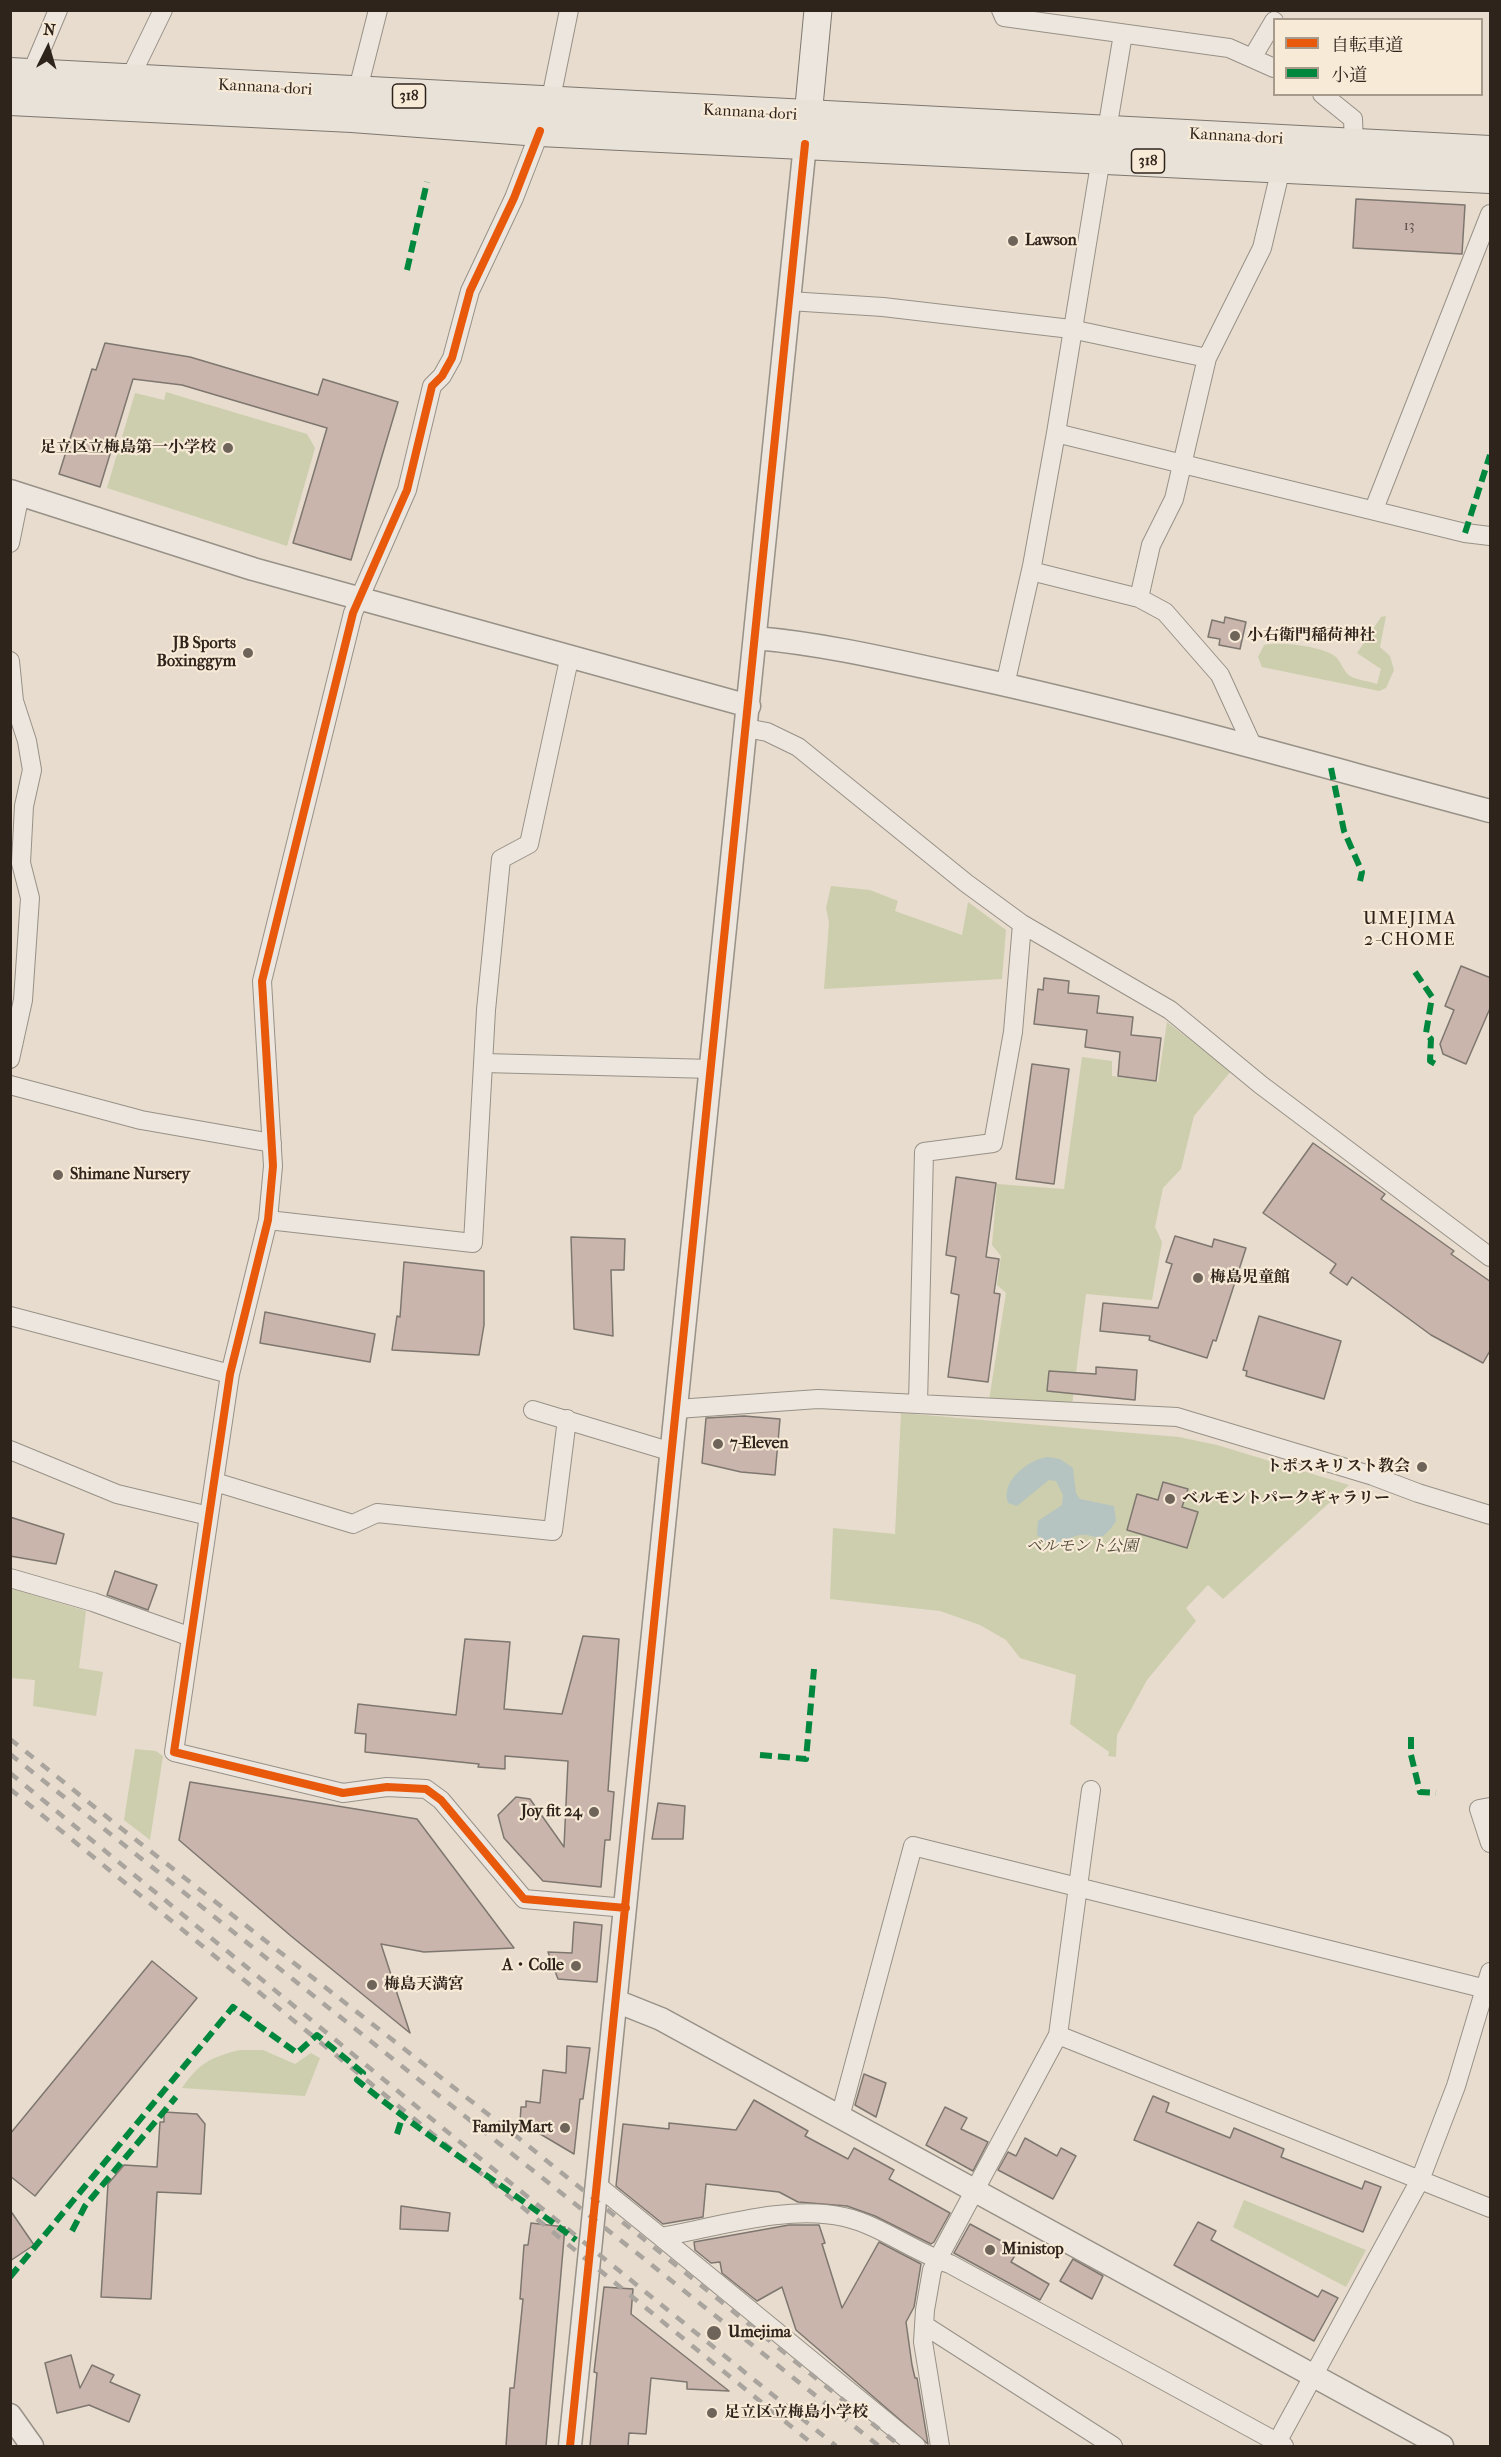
<!DOCTYPE html>
<meta charset="utf-8">
<style>
body{margin:0}
#map{position:relative;width:1501px;height:2457px;overflow:hidden;background:#e7dccd;font-family:"IM FELL French Canon","Noto Serif JP",serif}
canvas{display:block}
.frame{position:absolute;inset:0;border:12px solid #2f241c;pointer-events:none}
.legend{position:absolute;left:1273px;top:18px;width:210px;height:78px;box-sizing:border-box;background:#f7ead7;border:2px solid #a79b8c;margin:0;padding:8px 10px;list-style:none;font-size:18px;color:#2f241c}
.legend li{display:flex;align-items:center;gap:12px;height:30px}
.legend b{width:30px;border:2px solid #a79b8c}
.north{position:absolute;left:18px;top:18px;width:60px;height:60px;-webkit-text-stroke:4px #f7ead7;paint-order:stroke;rotate:5deg;font-size:16px;font-weight:700;line-height:24px;text-align:center;color:#2f241c}
.north::after{content:'';display:block;margin:auto;width:21px;height:27px;background:#2f241c;clip-path:polygon(50% 0,100% 100%,50% 72%,0 100%)}
</style>
<div id="map">
<canvas width="1501" height="2457"></canvas>
<div class="frame"></div>
<ul class="legend">
<li><b style="height:8px;background:#e8590c"></b>自転車道</li>
<li><b style="height:8px;background:#00873e"></b>小道</li>
</ul>
<div class="north">N</div>
</div>
<script>
const c = document.querySelector('canvas').getContext('2d');
c.lineJoin = 'round';
function paint(path, color) { c.fillStyle = color; c.fill(path, 'evenodd'); }
function trace(path, color, width, dash) { c.strokeStyle = color; c.lineWidth = width; c.lineCap = dash ? 'butt' : 'round'; c.setLineDash(dash || []); c.stroke(path); }
function drawText(font, color, halo, rows, align = 'center') {
  c.font = font + ' "IM FELL French Canon","Noto Serif JP",serif'; c.lineWidth = 4.5; c.setLineDash([]); c.textBaseline = 'middle'; c.strokeStyle = halo; c.fillStyle = color; for (const [text, x, y, turn = 0] of rows) {
    c.save(); c.translate(x, y); c.rotate((+turn || 0) * Math.PI / 180); c.textAlign = isNaN(turn) ? turn : align; if (halo) c.strokeText(text, 0, 0); c.fillText(text, 0, 0); c.restore();
  }
}
paint(new Path2D(`
 M166 392 307 434 315 448 287 546 107 488 135 393 164 400Z
 M1386 616 1380 647 1390 656 1394 670 1386 688 1379 691 1262 667 1258 657 1264 645C1279 641 1324 646 1336 657 1341 662 1344 672 1350 676 1356 680 1369 681 1377 684L1381 669 1357 653 1381 617Z
 M831 886 870 890 898 901 895 911 962 935 968 902 1006 930 1002 979 824 989 829 922 826 908Z
 M1167 1022 1231 1071 1194 1116 1181 1169 1163 1188 1155 1227 1162 1242 1152 1300 1086 1294 1072 1405 989 1400 1006 1293 997 1285 1001 1256 992 1245 997 1184 1064 1189 1082 1057 1112 1061V1076L1158 1082Z
 M901 1413 1179 1437 1217 1445 1349 1485 1223 1599 1208 1585 1186 1608 1196 1621 1147 1680 1117 1735 1116 1757 1108 1756 1109 1752 1070 1724 1076 1675 1020 1658 1006 1640 980 1625 940 1611 830 1599 833 1528 895 1534Z
 M10 1588 86 1611 79 1668 103 1672 96 1716 33 1706 35 1680 11 1678Z
 M135 1749 156 1751 163 1756 150 1840 124 1820Z
 M240 2050H263L295 2064 311 2053 320 2058 305 2096 182 2088C199 2063 211 2057 240 2050Z
 M1244 2200 1366 2250 1346 2287 1233 2227Z`), '#cdceae');
paint(new Path2D(`
 M1048 1457 1060 1459 1073 1468 1076 1493 1080 1499 1114 1506 1116 1521C1097 1551 1094 1528 1073 1537 1067 1539 1062 1544 1055 1547L1048 1545 1037 1535 1038 1521 1062 1505 1063 1495 1056 1481 1049 1480 1017 1506 1008 1503C1000 1481 1029 1459 1048 1457Z`), '#b5c4c1');
const building = new Path2D(`
 M1356 199 1465 205 1462 254 1353 248Z
 M105 343 190 357 318 395 323 379 398 402 351 560 293 543 327 428 182 385 133 379 100 487 59 474 92 369 96 370Z
 M1225 617 1246 622 1240 649 1219 645 1220 639 1208 637 1212 620 1224 623Z
 M1461 966 1491 978V1006L1466 1064 1443 1054 1440 1044 1454 1010 1445 1006Z
 M1044 978 1069 981 1068 993 1099 996 1097 1013 1133 1017 1131 1035 1161 1038 1156 1081 1118 1076 1120 1052 1085 1047 1087 1030 1034 1024 1038 989 1043 990Z
 M1032 1064 1069 1069 1054 1184 1016 1179Z
 M1313 1143 1385 1194 1381 1199 1454 1251 1451 1254 1491 1282V1349L1483 1363 1431 1335 1352 1277 1347 1285 1330 1273 1336 1264 1263 1213Z
 M956 1177 996 1183 986 1257 999 1259 994 1293 1000 1294 988 1382 948 1377 959 1295 951 1293 956 1257 946 1255Z
 M1175 1236 1212 1247 1214 1239 1246 1248 1216 1341 1213 1340 1207 1358 1149 1340 1150 1336 1100 1331 1103 1303 1158 1308 1172 1264 1166 1262Z
 M571 1237 625 1239 624 1270H611L613 1336 574 1329Z
 M404 1262 484 1271V1325L479 1355 392 1350 397 1316 400 1317Z
 M265 1312 375 1334 370 1362 260 1343Z
 M1259 1316 1341 1341 1324 1399 1246 1376 1247 1371 1243 1370Z
 M1096 1367 1137 1370 1135 1400 1047 1391 1049 1371 1096 1374Z
 M744 1416 780 1419 775 1475 741 1472 702 1463 706 1418Z
 M1163 1482 1188 1489 1182 1507 1198 1512 1187 1548 1127 1530 1137 1494 1158 1500Z
 M10 1517 64 1534 56 1564 10 1556Z
 M115 1571 157 1585 148 1610 107 1595Z
 M583 1636 619 1639 608 1791 614 1792 610 1840H605L601 1887 543 1881 504 1838 498 1815 516 1797 530 1799 564 1847 568 1761 505 1756V1769L478 1767 479 1764 365 1752 366 1734 355 1733 358 1704 456 1715 465 1639 510 1642 504 1709 562 1714Z
 M190 1782 417 1819 514 1948 424 1952 381 1944 410 2033 291 1936 179 1840Z
 M658 1803 685 1806 683 1839H652Z
 M574 1922 602 1925 597 1982 558 1979 548 1952 572 1953Z
 M152 1961 197 1998 35 2196 10 2176V2134Z
 M567 2046 590 2048 583 2099H580L574 2154 520 2122 521 2107H526V2101L540 2103 543 2070 566 2073Z
 M864 2074 886 2083 876 2117 855 2105Z
 M1153 2096 1169 2103 1166 2112 1230 2138 1234 2128 1284 2149 1281 2157 1362 2189 1365 2181 1381 2187 1363 2232 1134 2140Z
 M754 2100 808 2131 805 2136 848 2159 854 2148 894 2170 889 2179 950 2213 934 2242 931 2244 875 2216 847 2206 798 2202 779 2192 706 2184 703 2217 663 2224 616 2186 623 2124 669 2129V2123L736 2130Z
 M945 2107 967 2118 961 2129 988 2142 973 2171 926 2145Z
 M164 2112 197 2114 205 2124 201 2194 157 2192 151 2299 101 2297 108 2184 124 2165 157 2167 160 2122H164Z
 M1025 2138 1057 2156 1061 2148 1076 2156 1053 2199 998 2170 1008 2152 1016 2156Z
 M401 2206 450 2213 448 2231 400 2229Z
 M10 2210 34 2245 10 2261Z
 M1198 2222 1216 2231 1211 2240 1318 2297 1322 2290 1338 2298 1314 2341 1174 2265Z
 M531 2223 565 2227 546 2446H506L510 2388H514L523 2299H520L524 2245H528Z
 M970 2224 1018 2250 1011 2262 1049 2284 1040 2300 954 2253Z
 M789 2225H819L825 2243 822 2244 842 2308 879 2242 921 2264 914 2307 906 2322 912 2365 915 2378H917L928 2444 796 2330 782 2287 757 2301 722 2273 720 2262 711 2263 695 2250 694 2242Z
 M1073 2259 1103 2276 1092 2299 1060 2281Z
 M604 2287 633 2289 631 2314 729 2391 687 2389V2382L651 2378 646 2434 629 2433 628 2446H590L597 2373 594 2372Z
 M71 2355 80 2388 92 2365 114 2375 110 2382 140 2395 129 2422 89 2405 57 2413 45 2363Z`);
paint(building, '#c9b5ac');
trace(building, '#7e776f', 1.5);
const minor = new Path2D(`
 M1001 10 1004 17 1229 48 1274 68
 M1252 58 1274 21
 M31 74 58 10
 M129 80 163 10
 M357 93 378 10
 M1322 94 1353 119 1354 143
 M550 103 569 10
 M1107 130 1123 34
 M540 131 514 198 470 291 452 358 442 376 432 386 407 490 353 613 262 981 273 1166 268 1220 230 1374 174 1752 343 1793 387 1787 426 1789 441 1800 524 1899 626 1908
 M789 301 883 307 1071 329 1207 358
 M1056 433 1465 533 1490 536
 M1374 509 1490 214
 M10 543 20 494
 M1031 571 1139 598 1165 612 1220 675 1253 747
 M1139 598 1151 545 1174 499 1207 358 1262 248 1281 168
 M10 661 14 701 27 741 32 770 24 806 21 863 30 898 23 1000 10 1059
 M1005 685 1032 566 1056 433 1101 158
 M746 728 767 732 798 747 966 883 1022 924 1170 1010 1261 1085 1490 1257
 M484 1063 712 1069
 M10 1085 141 1120 272 1143
 M268 1220 473 1243 486 1010 501 859 529 844 570 655
 M10 1316 230 1374
 M918 1404 924 1152 993 1143 1013 1032 1022 924
 M677 1409 818 1399 1177 1417 1373 1476 1418 1493 1490 1515
 M533 1410 672 1452
 M10 1450 117 1494 209 1516
 M215 1482 353 1524 377 1513 553 1531 567 1419
 M10 1578 93 1602 191 1637
 M1490 1807 1479 1809 1490 1843
 M1058 2035 1490 2208
 M840 2117 913 1846 1490 1990
 M597 2185 661 2237C717 2227 789 2204 844 2217 880 2225 914 2252 950 2264L1284 2446
 M661 2237 916 2446
 M924 2325 1113 2446
 M940 2446 923 2342 925 2310 932 2270 1058 2035 1091 1790
 M1275 2446 1420 2180 1456 2086 1490 1972`);
const tertiary = new Path2D(`
 M10 491 253 569 749 706
 M755 638C827 644 900 662 970 677 1145 715 1317 765 1490 811
 M616 2001 661 2019 1442 2446
 M10 2415 32 2446
 M570 2446 805 144`);
const secondary = new Path2D(`
 M806 138 818 10`);
const primary = new Path2D(`
 M10 73 1490 151
 M10 100 352 117 540 131 1490 178`);
trace(minor, '#989187', 20);
trace(tertiary, '#989187', 25);
trace(secondary, '#7e776f', 29);
trace(primary, '#7e776f', 32);
trace(minor, '#ece6de', 18);
trace(tertiary, '#ece6de', 22);
trace(secondary, '#ece6de', 27);
trace(primary, '#e9e2d9', 30);
trace(new Path2D(`
 M10 1739 122 1829 516 2136 900 2446
 M10 1754 879 2446
 M10 1773 455 2138 836 2446
 M10 1789 815 2446`), '#a9a49d', 4.5, [10, 10]);
trace(new Path2D(`
 M407 270 427 182
 M1465 533 1490 455
 M1331 768 1344 831 1362 872 1360 881
 M1415 972 1432 997 1426 1033 1431 1039 1430 1061 1437 1065
 M1411 1737V1755L1420 1792 1436 1793
 M760 1755 806 1759 814 1669
 M397 2134 402 2118
 M72 2231 85 2206 176 2097
 M10 2277 233 2007 297 2053 317 2035 363 2073 357 2080C427 2138 504 2185 576 2240`), '#00873e', 6, [12, 6]);
trace(new Path2D(`
 M540 131 514 198 470 291 452 358 442 376 432 386 407 490 353 613 262 981 273 1166 268 1220 230 1374 174 1752 343 1793 387 1787 426 1789 441 1800 524 1899 626 1908
 M570 2446 805 144`), '#e8590c', 8);
for (const [x, y, r, color] of [
 [1013,241,6,"#6f645a"],
 [228,448,6,"#6f645a"],
 [1235,636,6,"#6f645a"],
 [248,653,6,"#6f645a"],
 [58,1175,6,"#6f645a"],
 [1198,1278,6,"#6f645a"],
 [718,1444,6,"#6f645a"],
 [1422,1467,6,"#6f645a"],
 [1170,1499,6,"#6f645a"],
 [594,1812,6,"#6f645a"],
 [576,1966,6,"#6f645a"],
 [372,1985,6,"#6f645a"],
 [565,2128,6,"#6f645a"],
 [990,2250,6,"#6f645a"],
 [714,2333,8,"#6f645a"],
 [712,2413,6,"#6f645a"]
]) { const dot = new Path2D(); dot.arc(x, y, r, 0, 2 * Math.PI); c.fillStyle = color; c.fill(dot); trace(dot, '#f7ead7', 2); }
drawText('14px', '#564840', null, [
 ["13",1409,227]
]);
for (const [x, y, w] of [
 [409,96,33],
 [1148,161,33]
]) { const box = new Path2D(); box.roundRect(x - w / 2, y - 12, w, 24, 4.5); c.fillStyle = '#f7ead7'; c.fill(box); trace(box, '#2f241c', 1.5); }
drawText('bold 15px', '#2f241c', null, [
 ["318",409,96],
 ["318",1148,161]
]);
drawText('16px', '#2f241c', '#f7ead7', [
 ["Kannana-dori",265,88,3],
 ["Kannana-dori",750,113,3],
 ["Kannana-dori",1236,137,3]
]);
drawText('bold 16px', '#2f241c', '#f7ead7', [
 ["Lawson",1025,241],
 ["足立区立梅島第一小学校",216,448,"right"],
 ["小右衛門稲荷神社",1247,636],
 ["JB Sports",236,644,"right"],
 ["Boxinggym",236,662,"right"],
 ["Shimane Nursery",70,1175],
 ["梅島児童館",1210,1278],
 ["7-Eleven",730,1444],
 ["トポスキリスト教会",1410,1467,"right"],
 ["ベルモントパークギャラリー",1182,1499],
 ["Joy fit 24",582,1812,"right"],
 ["A・Colle",564,1966,"right"],
 ["梅島天満宮",384,1985],
 ["FamilyMart",553,2128,"right"],
 ["Ministop",1002,2250],
 ["Umejima",728,2333],
 ["足立区立梅島小学校",724,2413]
], 'left');
drawText('italic 16px', '#514c3a', '#f7ead7', [
 ["ベルモント公園",1082,1547]
]);
c.letterSpacing = '1.5px';
drawText('18px', '#2f241c', '#f7ead7', [
 ["UMEJIMA",1410,920],
 ["2-CHOME",1410,941]
]);
c.letterSpacing = '0px';
</script>
